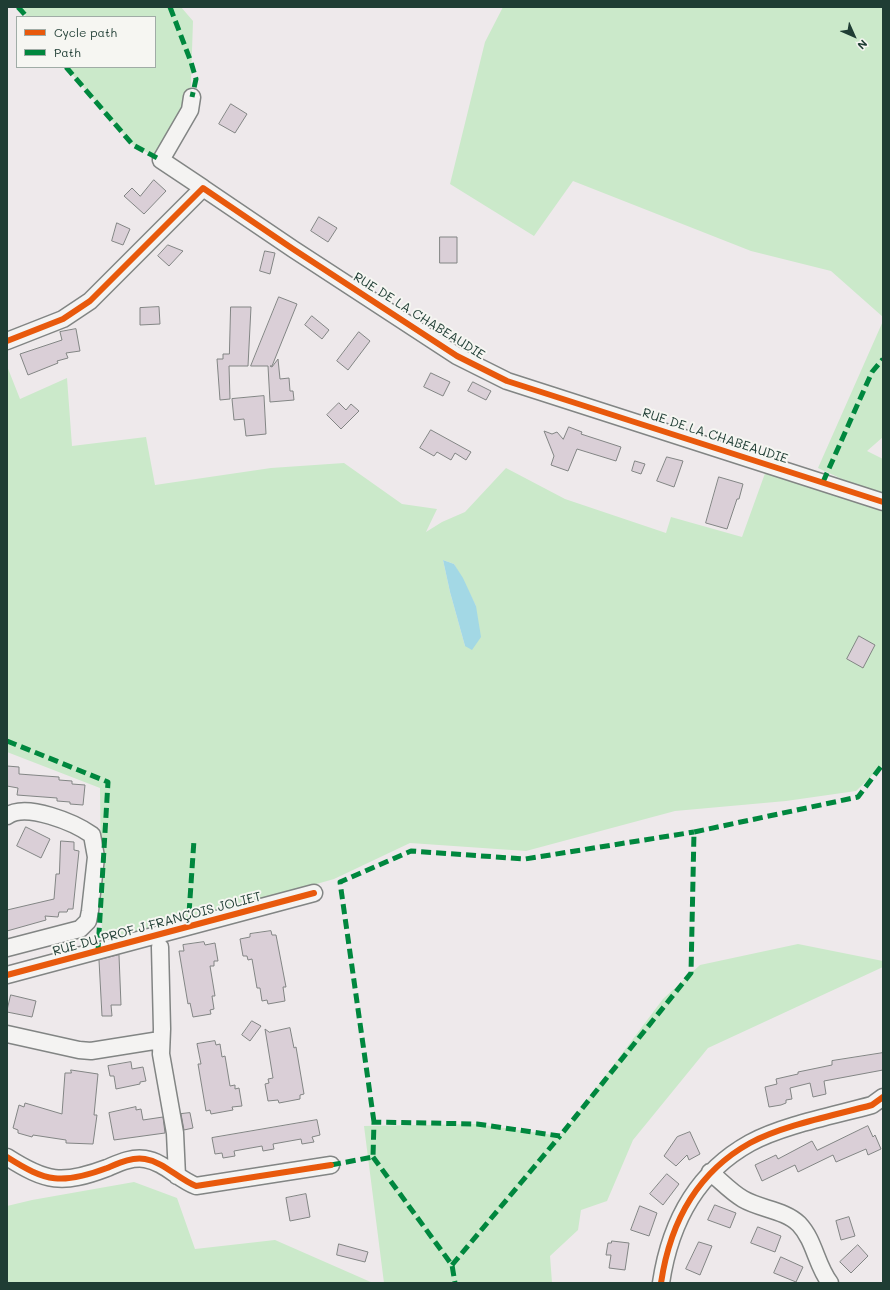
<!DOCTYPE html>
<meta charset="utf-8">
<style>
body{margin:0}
#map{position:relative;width:890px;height:1290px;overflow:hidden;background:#eee9eb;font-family:Mali,sans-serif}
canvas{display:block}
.frame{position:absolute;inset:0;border:8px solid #1f3d34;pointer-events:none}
.legend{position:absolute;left:16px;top:16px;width:140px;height:52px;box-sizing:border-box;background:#f6f6f2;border:1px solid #a0aca6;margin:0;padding:5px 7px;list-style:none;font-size:12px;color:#1f3d34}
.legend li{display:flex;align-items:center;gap:8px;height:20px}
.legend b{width:20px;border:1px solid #a0aca6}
.north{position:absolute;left:834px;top:16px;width:40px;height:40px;-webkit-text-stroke:3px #f6f6f2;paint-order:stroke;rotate:135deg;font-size:11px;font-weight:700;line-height:16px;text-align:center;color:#1f3d34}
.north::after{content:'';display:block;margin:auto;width:14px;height:18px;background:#1f3d34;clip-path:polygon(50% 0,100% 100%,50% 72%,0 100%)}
</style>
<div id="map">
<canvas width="890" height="1290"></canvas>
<div class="frame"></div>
<ul class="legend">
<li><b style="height:5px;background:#e8590c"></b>Cycle path</li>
<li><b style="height:5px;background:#00873e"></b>Path</li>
</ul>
<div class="north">N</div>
</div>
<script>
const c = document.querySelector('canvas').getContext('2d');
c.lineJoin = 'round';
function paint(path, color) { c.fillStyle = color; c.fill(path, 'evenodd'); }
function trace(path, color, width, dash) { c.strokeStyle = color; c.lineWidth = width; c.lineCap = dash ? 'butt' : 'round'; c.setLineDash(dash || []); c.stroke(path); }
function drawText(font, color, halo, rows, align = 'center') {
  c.font = font + ' Mali,sans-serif'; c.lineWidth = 4; c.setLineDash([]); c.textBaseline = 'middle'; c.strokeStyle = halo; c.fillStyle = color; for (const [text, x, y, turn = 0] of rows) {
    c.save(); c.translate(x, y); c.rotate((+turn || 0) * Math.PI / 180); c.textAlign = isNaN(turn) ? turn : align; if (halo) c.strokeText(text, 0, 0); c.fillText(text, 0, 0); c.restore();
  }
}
paint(new Path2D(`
 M18 7H181L193 21 190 110 161 160 133 145 66 67H155V17H27Z
 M503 7H883V317L831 271 751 251 573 181 534 236 450 184 485 42Z
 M883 321V437L867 451 883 459V498L818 468Z
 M7 366 20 399 67 378 72 446 146 437 155 485 271 468 344 463 402 504 437 509 426 532 442 522 465 512 506 468 565 499 666 533 671 517 742 537 768 465 883 502V765L856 791 786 801 675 811 526 851 410 843 334 879 102 945 100 788 7 752ZM443 560 454 564 476 606 465 646 450 592Z
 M798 944 883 961V967L708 1048 633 1140 607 1201 581 1210 578 1230 550 1256 552 1283H384L364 1126 477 1124 560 1136 663 999 700 965Z
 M134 1182 177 1198 195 1249 275 1240 373 1283H7V1206L32 1200Z`), '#cbe9ca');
paint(new Path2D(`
 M443 560 454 564 463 578 476 606 481 637 472 650 465 646 450 592Z`), '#a3d8e5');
const building = new Path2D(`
 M231 104 247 114 235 133 219 124Z
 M154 180 166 191 144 214 124 196 132 188 140 196Z
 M319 217 337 228 328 242 311 231Z
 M117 223 130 229 123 245 112 241Z
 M440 237H457V263H440Z
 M168 245 183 251 169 266 158 256Z
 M265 251 275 253 270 274 260 271Z
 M279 297 297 304 272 366H270L272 367 278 359 280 379 289 378 290 391H293L294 400 270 402 268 366H251Z
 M159 307 160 324 140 325V308Z
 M231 307H251L248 366H229L230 399 220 400 217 359H223V354H229Z
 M312 316 329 330 322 339 305 325Z
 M76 329 80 351 66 353 68 358 57 361 58 363 28 375 20 354 62 340 60 332Z
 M359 332 370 341 348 370 337 361Z
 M431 373 450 382 443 396 424 387Z
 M473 382 491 391 486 400 468 391Z
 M264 396 266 434 246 436 244 419 234 420 232 399Z
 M339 403 346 410 351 404 359 411 341 429 327 415Z
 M569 427 582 432 581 434 621 447 616 461 577 449 568 471 551 465 554 456 544 431 552 434 557 432 563 439Z
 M431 430 471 452 466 460 455 453 451 460 437 452 434 456 420 448Z
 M667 457 683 461 674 487 657 481Z
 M635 461 645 464 641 474 632 471Z
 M719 477 743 484 739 499H737L727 529 706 523Z
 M859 636 875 645 863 668 847 659Z
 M7 766 19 767V774L59 777V780L72 781V784L85 785 83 805 70 804V802L57 801V798L17 795 18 788 7 786Z
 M26 827 50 839 41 858 17 846Z
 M61 841 74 842V850L79 851 73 909H68L67 912H59L58 917 45 916 46 920 7 931V910L54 899 56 874H59Z
 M271 931 272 935H276L286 987H283L285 1001 268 1004 267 1000 262 1001 260 988H257L252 959 248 960 247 956H243L240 939 250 937V934Z
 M204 942 205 945 215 943 218 961H214V966H210L215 996H212L214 1009 210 1010 211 1014 193 1017 190 1003 188 1004 179 951H184L183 945Z
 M119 955 121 1005H111L112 1016H102L99 960Z
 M11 995 36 1001 32 1017 7 1012Z
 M252 1021 261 1026 250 1041 242 1035Z
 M290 1028 294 1048 296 1047 304 1094 300 1095V1099L279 1103 278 1100 268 1101 265 1084 269 1083 268 1079 273 1078 265 1029 269 1032Z
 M215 1041 216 1045 220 1044 222 1057 225 1056 230 1086 235 1085V1089L239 1088 242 1106 232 1107 233 1110 211 1114 210 1110 206 1111 198 1064H201L197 1044Z
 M883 1053V1070L824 1081 826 1094 813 1097 810 1083 790 1088 792 1099 786 1100V1103L781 1105 769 1107 765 1087 777 1084 776 1079 798 1074V1072L832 1065V1061Z
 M131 1062 132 1069 143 1067 146 1081 140 1082V1084L116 1089 114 1076H110L108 1066Z
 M71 1070 98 1074 94 1115H97L93 1144 66 1143V1140L33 1135 32 1137 18 1133V1130L13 1128 19 1105 24 1107 25 1103 62 1114 65 1073H71Z
 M136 1107V1110L141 1109 143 1120 163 1117 165 1133 114 1140 109 1113Z
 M190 1113 193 1128 184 1130 181 1114Z
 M317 1120 320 1135 312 1137 314 1142 302 1144 301 1139 273 1144 274 1149 263 1151 262 1146 234 1151 235 1156 223 1158 222 1153 215 1154 212 1138Z
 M868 1126 873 1137 875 1135 881 1149 868 1155 866 1149 836 1162 833 1155 798 1172 795 1165 762 1181 755 1165 776 1155 778 1159 812 1141 817 1150Z
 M690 1132 700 1154 689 1160 687 1155 676 1166 664 1156 677 1137Z
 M667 1174 679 1184 663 1205 650 1194Z
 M306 1194 310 1217 290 1221 286 1198Z
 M715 1205 736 1213 730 1228 708 1220Z
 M640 1206 657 1213 649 1236 631 1230Z
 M849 1217 855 1236 841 1240 836 1221Z
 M758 1227 781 1236 775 1252 751 1243Z
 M612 1241 629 1243 625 1270 609 1268 611 1255H606L608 1243H611Z
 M699 1242 712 1246 700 1275 686 1269Z
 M339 1244 368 1252 365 1262 337 1255Z
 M858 1245 868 1256 851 1273 840 1262Z
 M781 1257 803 1267 796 1282 774 1273Z`);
paint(building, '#dacfd7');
trace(building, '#828584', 1);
const minor = new Path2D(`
 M192 97 190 110 161 160 203 188
 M7 341 63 319 90 301 203 188 293 249 457 356 507 381 883 502
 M7 816C26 802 75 823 92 835L96 857 90 911 88 921 80 929 7 948
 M160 947 162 1029 161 1054 175 1133 177 1176
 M7 975 314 893
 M7 1034 79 1050 91 1051 160 1040
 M7 1157C46 1182 62 1185 107 1168 119 1163 131 1157 145 1159 164 1162 178 1179 196 1186L331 1165
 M710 1172C721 1181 731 1192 743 1199 760 1209 785 1210 799 1224 815 1241 816 1265 830 1283
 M661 1283C670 1223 696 1173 750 1143 783 1125 836 1115 872 1105L883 1097`);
trace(minor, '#828584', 19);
trace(minor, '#f4f3f2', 16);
trace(new Path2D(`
 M18 7 27 17
 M170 7 191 62 196 79 192 97
 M66 67 133 145 161 160
 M823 482 872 372 883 359
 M7 741 108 782 98 950
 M188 928 194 840
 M374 1122 340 882 411 851 525 859 694 832
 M373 1157 452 1265 455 1283
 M331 1165 373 1157 374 1122 477 1124 560 1136 691 973 694 832 858 797 883 764
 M452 1265 560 1136`), '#00873e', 5, [10, 5]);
trace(new Path2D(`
 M7 341 63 319 90 301 203 188 293 249 457 356 507 381 883 502
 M7 975 314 893
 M7 1157C46 1182 62 1185 107 1168 119 1163 131 1157 145 1159 164 1162 178 1179 196 1186L331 1165
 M661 1283C670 1223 696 1173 750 1143 783 1125 836 1115 872 1105L883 1097`), '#e8590c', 6);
drawText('13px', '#1f3d34', '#f6f6f2', [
 ["RUE DE LA CHABEAUDIE",419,316,32],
 ["RUE DE LA CHABEAUDIE",715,436,18],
 ["RUE DU PROF J FRANÇOIS JOLIET",157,924,-15]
]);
</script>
